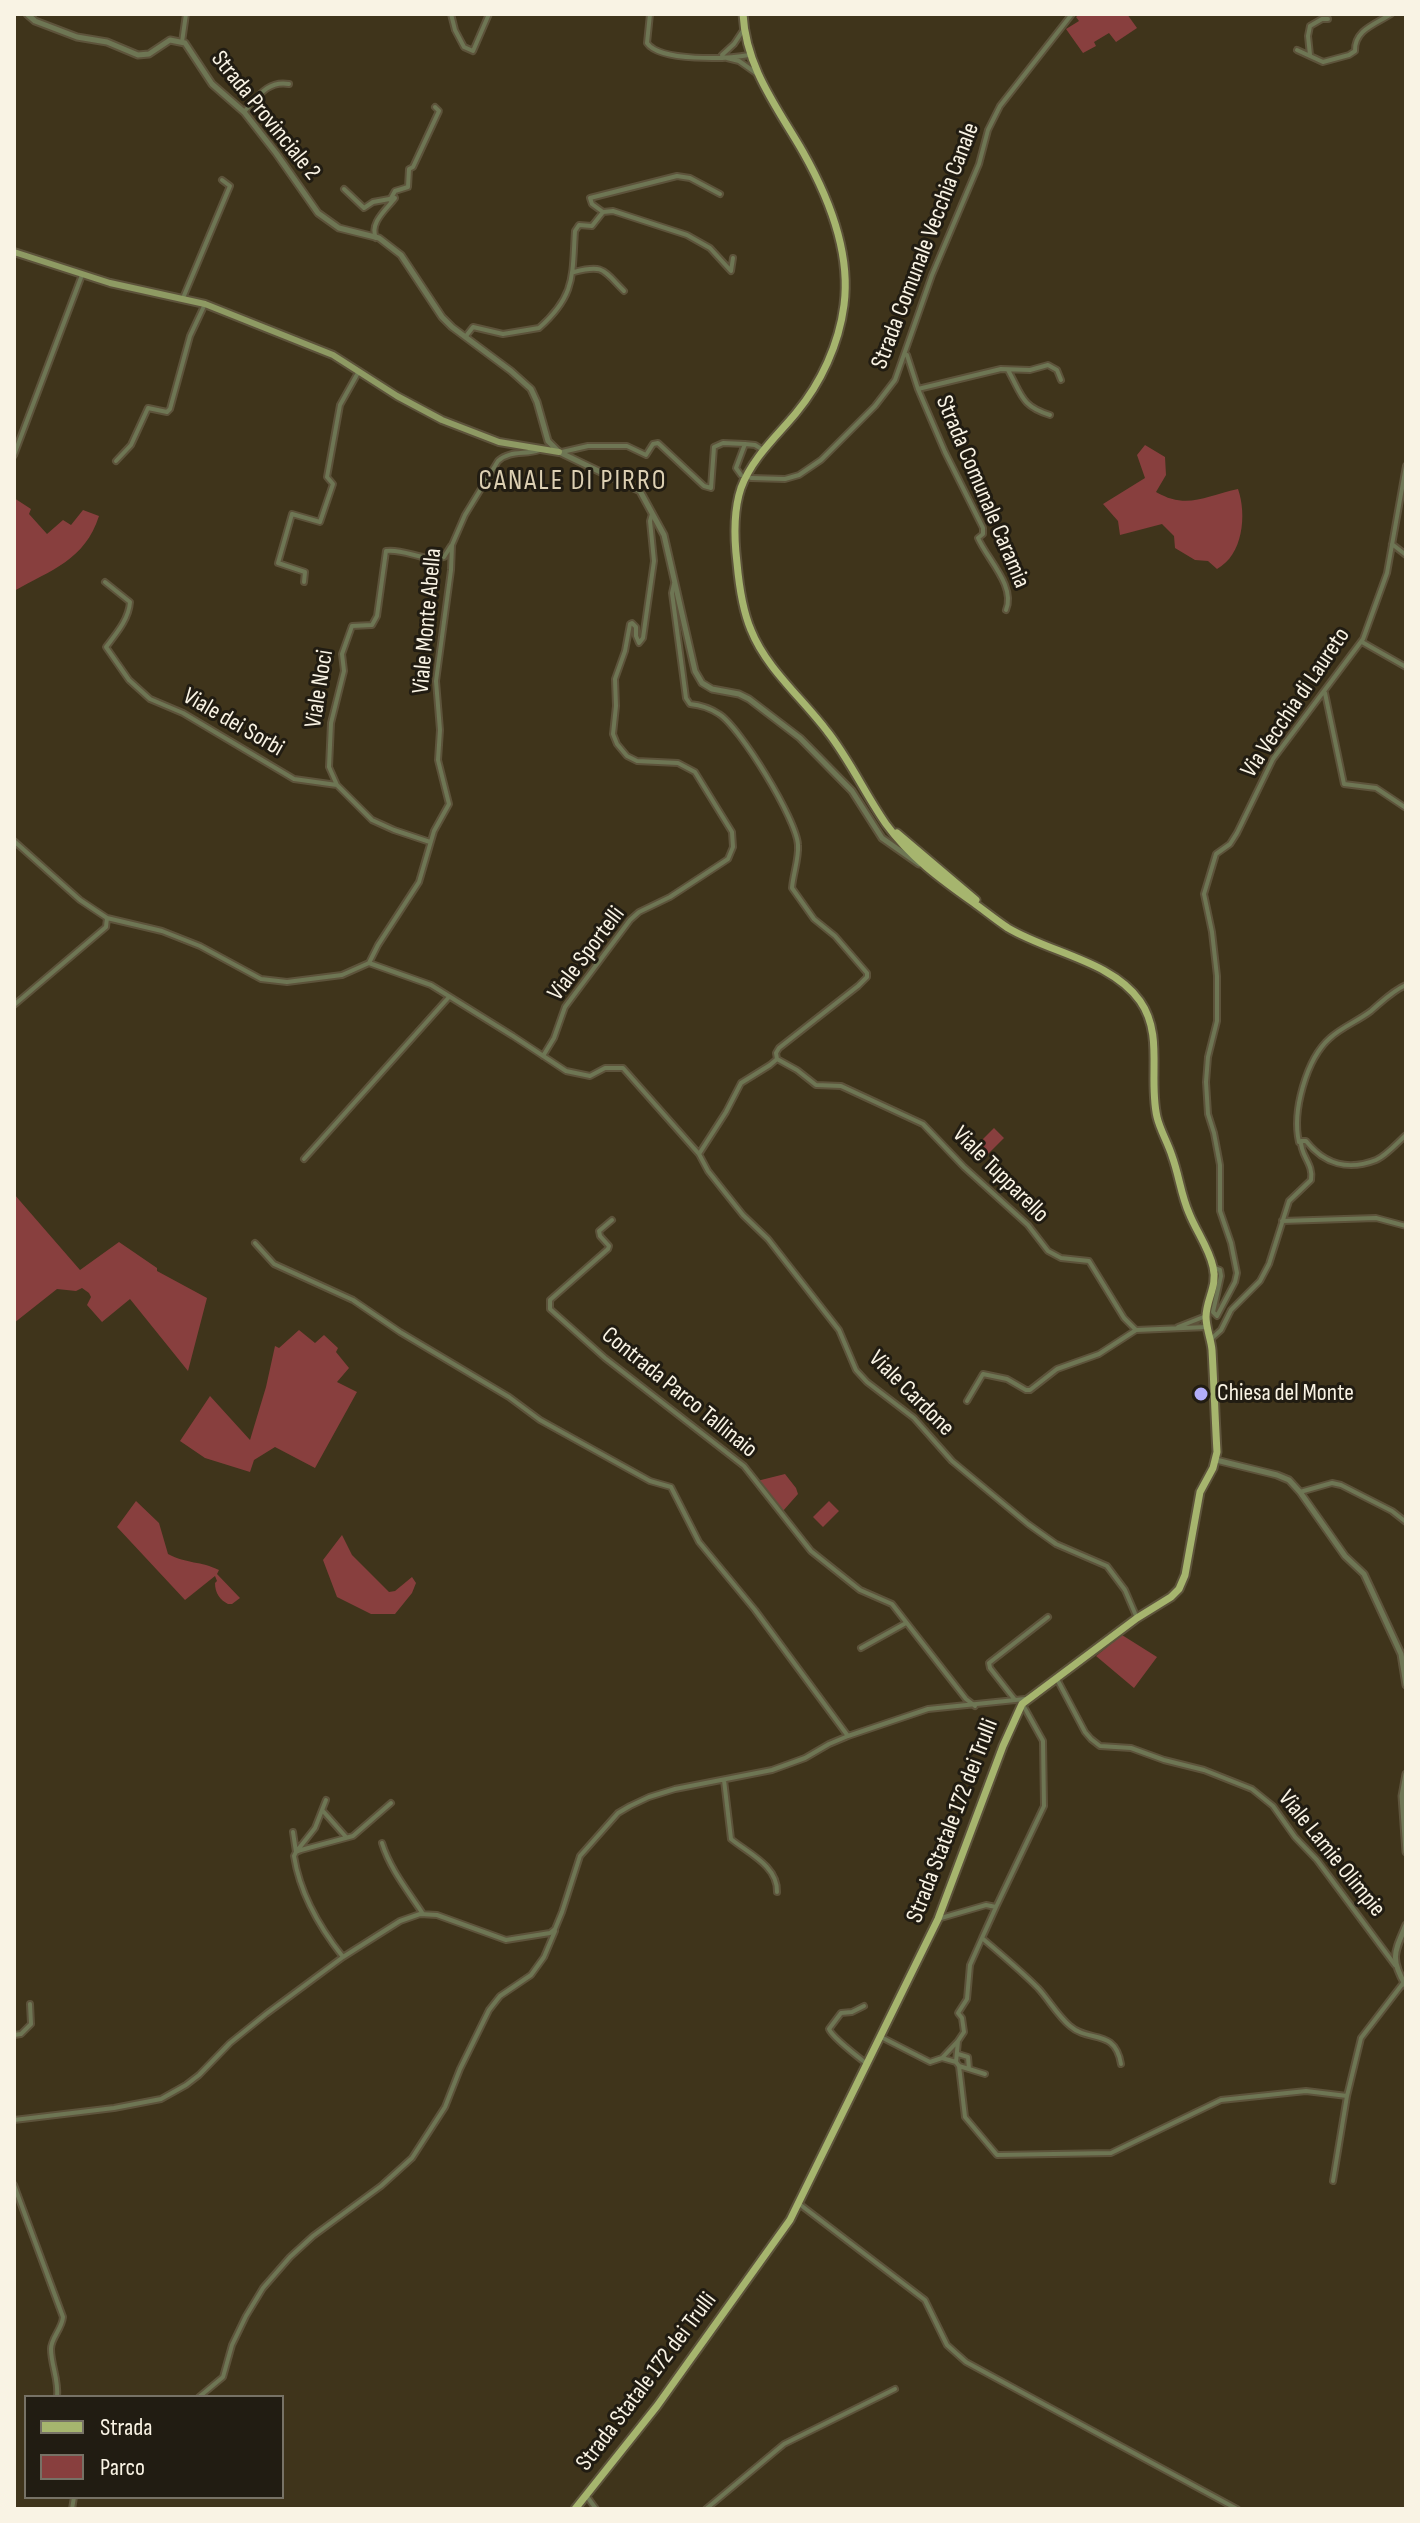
<!DOCTYPE html>
<style>
body{margin:0}
#map{position:relative;width:1420px;height:2523px;overflow:hidden;background:#3f341b;font-family:"Sofia Sans Condensed",sans-serif}
canvas{display:block}
.frame{position:absolute;inset:0;border:16px solid #f9f3e4;pointer-events:none}
.legend{position:absolute;left:24px;top:2395px;width:260px;height:104px;box-sizing:border-box;background:#211c12;border:2px solid #777266;margin:0;padding:10px 14px;list-style:none;font-size:24px;color:#f9f3e4}
.legend li{display:flex;align-items:center;gap:16px;height:40px}
.legend b{width:40px;border:2px solid #777266}
</style>
<div id="map">
<canvas width="1420" height="2523"></canvas>
<div class="frame"></div>
<ul class="legend">
<li><b style="height:10px;background:#a6b56e"></b>Strada</li>
<li><b style="height:22px;background:#883f3e"></b>Parco</li>
</ul>
</div>
<script>
const c = document.querySelector('canvas').getContext('2d');
c.lineJoin = 'round';
function paint(path, color) { c.fillStyle = color; c.fill(path, 'evenodd'); }
function trace(path, color, width, dash) { c.strokeStyle = color; c.lineWidth = width; c.lineCap = dash ? 'butt' : 'round'; c.setLineDash(dash || []); c.stroke(path); }
function drawText(font, color, halo, rows, align = 'center') {
  c.font = font + ' "Sofia Sans Condensed",sans-serif'; c.lineWidth = 6; c.setLineDash([]); c.textBaseline = 'middle'; c.strokeStyle = halo; c.fillStyle = color; for (const [text, x, y, turn = 0] of rows) {
    c.save(); c.translate(x, y); c.rotate((+turn || 0) * Math.PI / 180); c.textAlign = isNaN(turn) ? turn : align; if (halo) c.strokeText(text, 0, 0); c.fillText(text, 0, 0); c.restore();
  }
}
paint(new Path2D(`
 M1080 14H1127L1137 28 1116 42 1109 33 1094 42 1096 46 1083 53 1066 29 1079 21 1076 17Z
 M1145 445 1165 457 1166 475 1156 492C1187 510 1205 496 1238 489 1247 515 1243 555 1217 569L1208 561 1195 560 1175 548 1174 536 1162 524 1120 535 1118 521 1103 504 1145 478 1137 455Z
 M14 498 31 509 29 514 47 534 63 520 71 525 83 510 99 516C85 560 51 570 14 591Z
 M994 1128 1004 1138 984 1158 974 1148Z
 M14 1194 80 1270 119 1242 157 1268V1271L207 1298 188 1371 130 1299 102 1322 87 1305 91 1297 89 1293 82 1288 76 1291 57 1289 14 1323Z
 M299 1330 315 1343 324 1335 338 1348 336 1352 349 1368 337 1382 357 1392 315 1468 275 1447 254 1460 250 1472 205 1458 180 1441 210 1396 250 1440 266 1387 275 1346 279 1348Z
 M785 1474 796 1488 798 1494 783 1511 757 1481Z
 M136 1501 159 1523 168 1554C187 1564 201 1561 219 1570L217 1574 240 1598 232 1604H228C220 1600 215 1593 215 1583L217 1581 215 1576 185 1600 117 1527Z
 M829 1501 839 1511 823 1527 813 1517Z
 M342 1535 352 1555 389 1592 395 1591 412 1577 416 1583 412 1593 395 1614H371L337 1597 323 1560Z
 M1122 1635 1157 1657 1134 1688 1096 1656Z`), '#883f3e');
const minor = new Path2D(`
 M451 14 455 30 464 47 473 51 489 14
 M650 14 647 43C660 62 728 59 749 55
 M182 42 186 14
 M1297 50 1323 62 1349 55 1355 51C1354 30 1376 24 1391 14
 M722 55 734 44 744 29
 M1310 55 1308 36 1310 26 1322 19H1328
 M727 58 739 61 756 73
 M244 112C257 98 267 80 289 84
 M344 189 364 208 373 202 395 198C386 210 369 223 376 238
 M390 200 395 191 408 187 409 169 413 167 439 111 435 107
 M603 212 592 204 590 198 677 176 690 178 720 194
 M574 272C604 264 603 270 624 291
 M183 298 230 186 222 180
 M466 336 473 327 503 334 539 328C576 295 572 276 575 231L579 225 592 226 603 212 613 211 687 235 710 248 731 271 733 258
 M907 355 918 389 945 452 983 528V534L978 538C987 559 1016 586 1006 610
 M1008 370C1022 395 1021 406 1050 415
 M918 389 1001 369 1030 370 1048 365 1057 370 1061 380
 M562 452 588 446H627L646 455 653 444 658 443 704 486 711 488 714 447 723 443 745 444
 M14 455 82 275
 M116 461 131 445 148 408 167 412 170 409 190 336 205 304
 M741 475 736 468 745 444 755 445 763 450
 M751 478 785 479 799 475 821 460 875 406 895 380 932 275 979 164 988 130 1000 106 1072 14
 M1392 544 1406 555
 M105 582 130 602C129 619 116 634 106 647L129 680 150 699 183 713 294 779 337 785 372 820 394 830 430 842
 M304 582 305 572 278 563 292 514 320 522 333 484 327 477 340 405 359 371
 M674 584 672 593 686 698 690 704C700 705 710 708 719 714 740 727 797 820 798 845 799 859 793 874 792 888L814 919 835 936 867 973V977L858 986 779 1048 776 1053 777 1059 770 1065 741 1083 726 1112 699 1154
 M1362 642 1406 667
 M1325 693 1344 784 1376 788 1406 808
 M337 785 329 767 331 723 344 671 342 654 352 626 372 625 377 616 386 551C405 548 424 563 444 557L451 546
 M14 841 80 900 107 918 162 931 200 946 261 979 287 982 342 975 369 963
 M369 963 431 985 513 1036 566 1071 590 1076 605 1068H623L699 1154 708 1171 743 1215 768 1239 839 1330 856 1370 867 1382 914 1418 952 1461 1028 1524 1056 1544 1107 1566 1125 1590 1137 1618
 M369 963 378 945 419 882 434 831 449 804 438 760 440 730 436 681 451 570 452 545 465 515 498 461C510 450 525 455 539 450
 M14 1005 106 927 107 918
 M543 1056 554 1038 565 1007 630 920 639 912 670 897 722 863 728 859 733 847 732 832 695 772 678 763 637 761 627 756 617 744 613 734 616 706 615 679 625 651 630 624 632 623 636 627V636L639 643 643 638 654 561 650 521 652 514
 M777 1059 797 1070 816 1085 841 1086 923 1124 964 1167 1028 1225 1048 1251 1061 1258 1089 1261 1124 1318 1136 1330 1207 1327
 M1299 1142C1292 1112 1306 1059 1330 1038 1342 1027 1358 1021 1371 1011 1383 1001 1392 991 1406 985
 M304 1159 449 997
 M612 1220 599 1231 600 1236 609 1246 608 1249 550 1300V1309L605 1358 744 1466 811 1551 860 1590 892 1604 966 1699 975 1706
 M1282 1221 1376 1218 1406 1226
 M255 1243 274 1264 353 1300 400 1332 509 1397 540 1420 650 1481 671 1487 699 1542 755 1610 848 1736
 M1214 1268 1220 1270 1221 1276 1213 1312 1217 1316 1235 1282 1237 1273 1231 1243 1220 1211V1165L1214 1133 1208 1114 1206 1082 1208 1057 1217 1021V976L1212 932 1204 894 1216 854 1230 844 1237 833 1273 759 1363 639 1387 573 1406 466
 M1178 1327 1206 1316
 M1211 1339 1221 1330 1231 1310 1260 1281 1269 1264 1289 1201 1311 1180C1314 1164 1300 1155 1301 1141H1306C1324 1164 1348 1171 1376 1160 1386 1156 1397 1143 1406 1135
 M967 1401 983 1374 1007 1379 1026 1390H1030L1057 1369 1099 1354 1136 1330
 M1300 1492 1332 1483 1341 1485 1392 1511 1406 1522
 M861 1648 906 1623
 M1057 1679 1085 1732 1091 1739 1100 1746 1131 1748 1164 1760 1204 1770 1252 1789 1273 1806 1295 1837 1317 1860 1395 1965
 M1015 1700 990 1668 989 1663 1048 1617
 M724 1780 731 1839C748 1853 778 1866 777 1892
 M323 1811 346 1837
 M293 1832 296 1852 315 1828 326 1800
 M382 1843C390 1869 408 1891 423 1914
 M996 1907 982 1938C1001 1954 1020 1970 1038 1988 1049 2000 1057 2015 1070 2026 1089 2043 1115 2028 1121 2064
 M941 1918 986 1905 996 1907 1044 1806 1043 1741 1023 1705
 M343 1957C320 1928 300 1894 294 1856L296 1852 301 1850 353 1836 391 1803
 M864 2006 852 2012 841 2013 829 2029C832 2037 858 2057 867 2064
 M14 2035 21 2034 31 2024 30 2004
 M881 2037 930 2062 942 2058 956 2062 959 2066 965 2117 997 2155 1111 2153 1221 2100 1306 2091 1347 2096 1361 2038 1404 1982
 M958 2041 964 2032 962 2018 958 2013 967 1999 970 1965 982 1938
 M958 2054 968 2057 969 2069
 M942 2058 958 2041 956 2062
 M959 2066 985 2074
 M14 2120 114 2108 161 2099 186 2085 199 2075 230 2043 266 2014 343 1957 400 1921 420 1914 437 1915 506 1940 550 1933 555 1929 562 1912 580 1856 618 1813 630 1806 649 1797 675 1789 772 1770 805 1758 829 1744 848 1736 928 1709 1025 1699
 M1333 2181 1347 2096
 M14 2185 63 2317C62 2329 51 2338 51 2349 51 2365 59 2380 57 2397
 M798 2203 925 2300 947 2345 966 2362 1237 2509
 M199 2397 223 2377 232 2345 246 2316 263 2288 290 2257 313 2236 381 2186 412 2158 445 2107 460 2069 489 2010 500 1996 531 1975 544 1957 555 1931
 M586 2495 596 2509
 M72 2509 74 2497
 M706 2509 784 2444 895 2389`);
const tertiary = new Path2D(`
 M27 14 35 21 77 37 107 42 138 55 149 54 170 40 185 43 212 84 244 112 276 153 318 213 339 228 379 238 401 255 442 317 452 327 511 371 531 389 537 402 548 441 559 452 640 491 664 535 695 671 702 683 712 689 739 694 749 699 800 738 852 791 882 838 919 864
 M1216 1460 1277 1475 1289 1480 1300 1492 1345 1556 1364 1574 1401 1654 1406 1685
 M1406 1774 1402 1796 1406 1852
 M1406 1925C1394 1953 1390 1959 1406 1986`);
const secondary = new Path2D(`
 M14 252 110 283 205 304 333 355 397 396 442 420 499 442 559 452`);
const primary = new Path2D(`
 M897 833 976 900
 M575 2509 657 2406 790 2220 938 1919 1003 1746 1022 1704 1137 1618 1171 1597 1179 1589 1185 1575 1200 1492 1213 1468 1217 1452C1215 1418 1214 1384 1212 1350 1211 1339 1206 1328 1206 1317 1206 1299 1218 1286 1213 1267 1209 1248 1196 1231 1189 1213 1181 1195 1179 1175 1172 1156 1168 1143 1160 1130 1157 1117 1148 1078 1164 1035 1140 1001 1112 961 1050 953 1008 928 996 920 985 911 974 903 940 879 910 857 886 824 865 794 850 760 827 731 802 698 766 668 751 630 742 609 739 585 737 563 734 538 733 512 741 488 752 458 777 436 796 413 821 383 839 344 844 305 851 252 829 198 803 152 777 107 746 68 743 14`);
trace(minor, '#5d533b', 8);
trace(tertiary, '#5d533b', 9);
trace(secondary, '#5d533b', 10);
trace(primary, '#5d533b', 11);
trace(minor, '#6e7654', 4);
trace(tertiary, '#6e7654', 5);
trace(secondary, '#8e9a63', 6);
trace(primary, '#a6b56e', 7);
for (const [x, y, r, color] of [
 [1201,1394,8,"#b2adf9"]
]) { const dot = new Path2D(); dot.arc(x, y, r, 0, 2 * Math.PI); c.fillStyle = color; c.fill(dot); trace(dot, '#211c12', 3); }
drawText('24px', '#f9f3e4', '#211c12', [
 ["Strada Provinciale 2",265,116,51],
 ["Strada Comunale Vecchia Canale",926,246,-69],
 ["Strada Comunale Caramia",982,492,67],
 ["Viale Monte Abella",428,621,-85],
 ["Viale Noci",320,689,-81],
 ["Via Vecchia di Laureto",1296,703,-56],
 ["Viale dei Sorbi",233,723,30],
 ["Viale Sportelli",587,954,-53],
 ["Viale Tupparello",1000,1175,45],
 ["Contrada Parco Tallinaio",679,1393,39],
 ["Viale Cardone",911,1394,45],
 ["Strada Statale 172 dei Trulli",953,1821,-69],
 ["Viale Lamie Olimpie",1331,1854,51],
 ["Strada Statale 172 dei Trulli",647,2382,-53]
]);
drawText('24px', '#f9f3e4', '#211c12', [
 ["Chiesa del Monte",1217,1394]
], 'left');
c.letterSpacing = '2px';
drawText('28px', '#ddd0b3', '#211c12', [
 ["CANALE DI PIRRO",573,482]
]);
c.letterSpacing = '0px';
</script>
